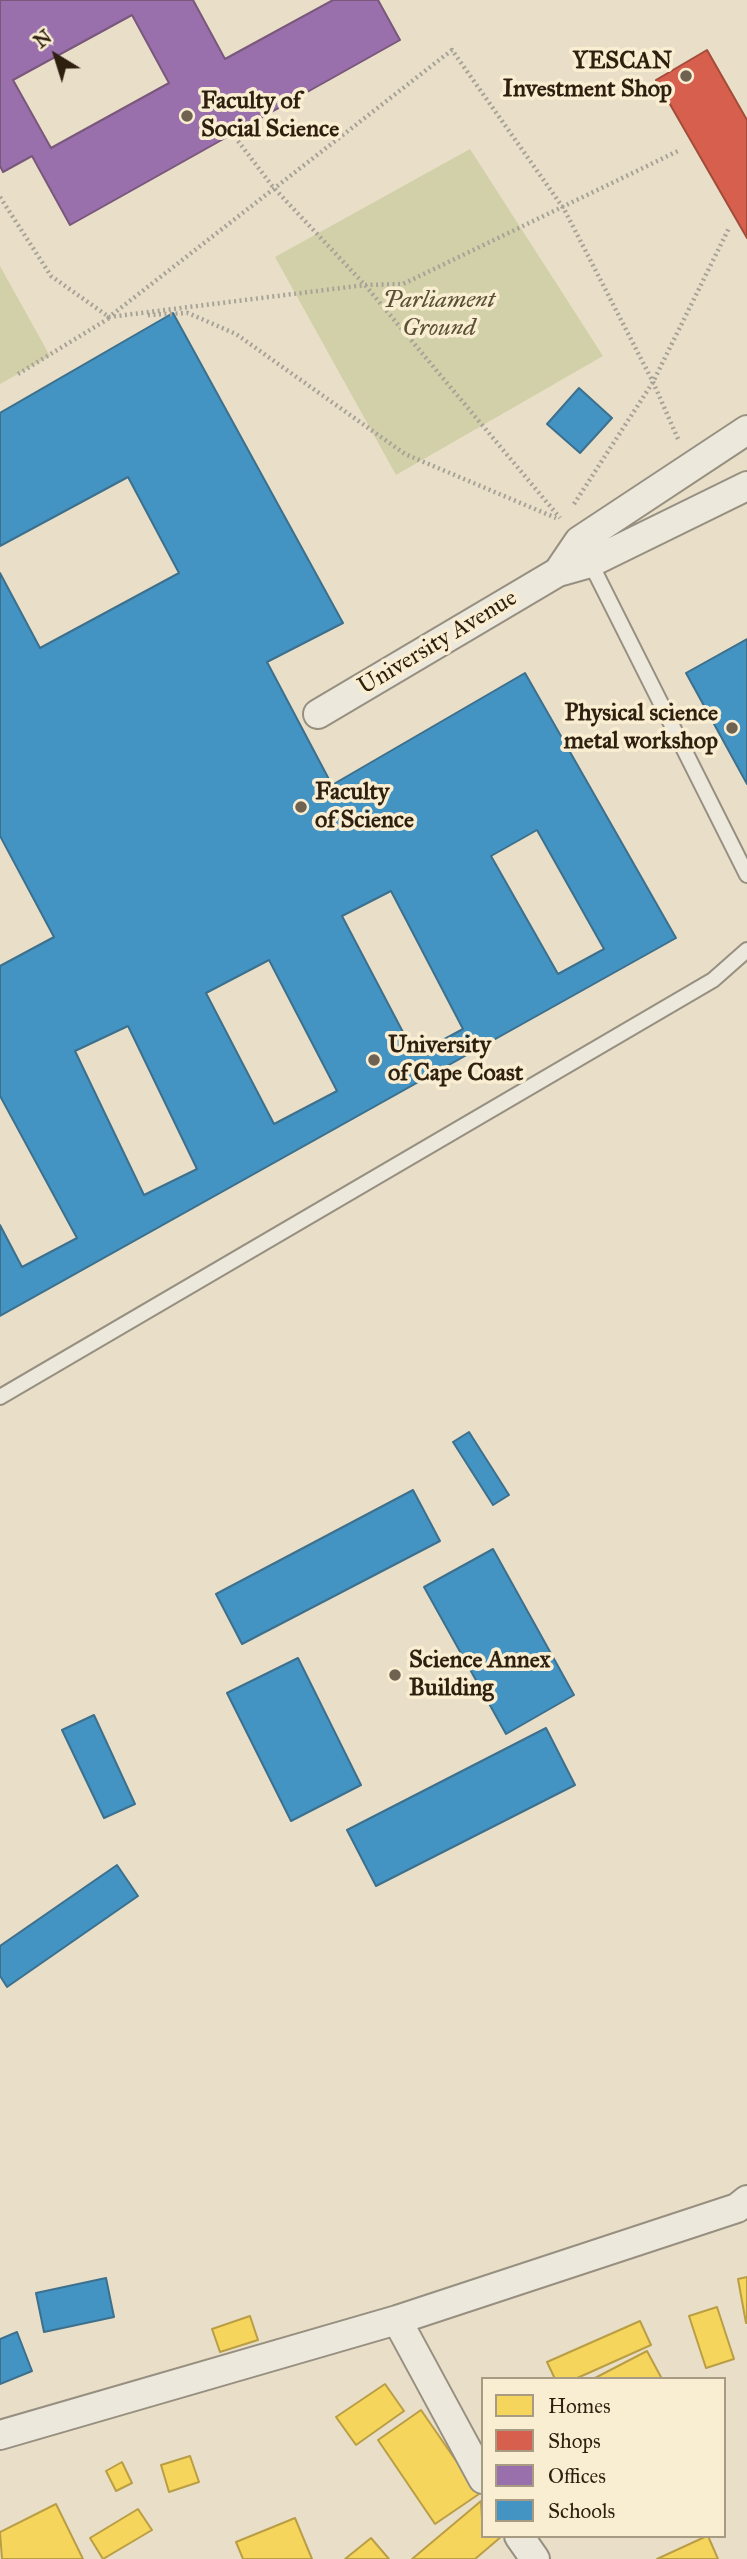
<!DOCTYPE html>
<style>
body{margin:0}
#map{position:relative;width:747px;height:2559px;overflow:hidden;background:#e9dfc8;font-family:"IM FELL Great Primer",serif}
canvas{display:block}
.legend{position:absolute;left:481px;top:2377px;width:245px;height:161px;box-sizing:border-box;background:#faeed2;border:2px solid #a89b84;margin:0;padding:9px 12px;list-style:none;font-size:21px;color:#2e1f0f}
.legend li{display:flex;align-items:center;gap:14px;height:35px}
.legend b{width:35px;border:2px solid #a89b84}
.north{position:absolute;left:21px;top:21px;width:70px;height:70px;-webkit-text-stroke:5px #faeed2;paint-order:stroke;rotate:322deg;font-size:19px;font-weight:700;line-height:28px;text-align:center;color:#2e1f0f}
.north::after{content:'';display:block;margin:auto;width:24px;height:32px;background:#2e1f0f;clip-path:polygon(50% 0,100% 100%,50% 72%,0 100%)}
</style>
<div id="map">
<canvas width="747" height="2559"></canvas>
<ul class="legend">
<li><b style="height:19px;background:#f6d55c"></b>Homes</li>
<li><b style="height:19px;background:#d6604d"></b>Shops</li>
<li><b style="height:19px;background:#9970ab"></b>Offices</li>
<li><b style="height:19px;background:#4393c3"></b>Schools</li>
</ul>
<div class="north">N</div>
</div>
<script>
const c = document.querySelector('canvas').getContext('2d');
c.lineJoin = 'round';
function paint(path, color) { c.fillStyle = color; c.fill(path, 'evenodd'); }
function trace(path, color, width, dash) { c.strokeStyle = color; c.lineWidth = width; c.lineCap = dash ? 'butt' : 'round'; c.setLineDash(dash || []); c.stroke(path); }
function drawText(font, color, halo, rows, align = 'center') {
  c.font = font + ' "IM FELL Great Primer",serif'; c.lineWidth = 7; c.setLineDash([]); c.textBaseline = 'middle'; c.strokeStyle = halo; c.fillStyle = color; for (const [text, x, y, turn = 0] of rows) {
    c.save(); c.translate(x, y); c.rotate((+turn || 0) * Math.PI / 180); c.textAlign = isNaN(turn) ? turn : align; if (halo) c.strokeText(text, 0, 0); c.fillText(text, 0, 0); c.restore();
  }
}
paint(new Path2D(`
 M470 149 603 356 396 475 275 257Z
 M0 266 50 356 0 384Z`), '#d2d0a8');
const homes = new Path2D(`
 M747 2277V2323H746L738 2279Z
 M717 2307 734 2359 706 2368 689 2316Z
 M250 2316 258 2340 220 2352 212 2329Z
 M640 2321 651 2345 575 2379H555L547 2362Z
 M647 2351 662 2379H593Z
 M385 2384 404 2411 356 2445 336 2417Z
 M421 2410 479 2494 435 2524 378 2440Z
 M190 2456 199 2482 169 2492 161 2465Z
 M122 2462 132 2483 116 2491 106 2471Z
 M481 2501 483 2536H502L475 2559H412Z
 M56 2504 83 2559H2L0 2532Z
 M138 2509 152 2530 103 2559 90 2538Z
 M295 2518 312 2559H243L236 2542Z
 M708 2536 718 2559H657L707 2536Z
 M371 2538 389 2559H345Z`);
paint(homes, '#f6d55c');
trace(homes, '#ba9e45', 2);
const shops = new Path2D(`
 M707 50 747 120V238L656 80Z`);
paint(shops, '#d6604d');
trace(shops, '#a44c3a', 2);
const offices = new Path2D(`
 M0 0H193L225 59 333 0H378L400 40 70 225 32 156 3 172 0 166ZM132 15 169 83 51 148 13 80Z`);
paint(offices, '#9970ab');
trace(offices, '#79587c', 2);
const schools = new Path2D(`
 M173 313 343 623 267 662 332 785 525 673 676 938 0 1316V1225L22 1267 77 1238 0 1096V966L54 937 0 836V573L40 648 179 573 128 477 0 546V413ZM537 830 604 949 558 974 491 856ZM391 891 463 1029 415 1055 342 916ZM269 960 337 1091 274 1124 206 993ZM128 1026 197 1169 144 1195 75 1051Z
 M579 388 612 418 580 453 547 424Z
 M747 639V784L686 673Z
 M469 1432 509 1495 493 1505 453 1442Z
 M413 1490 440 1541 242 1644 216 1594Z
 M493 1549 574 1695 506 1734 424 1587Z
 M298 1658 361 1785 291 1821 227 1693Z
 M94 1715 135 1804 104 1818 62 1730Z
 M546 1728 575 1785 376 1886 347 1830Z
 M117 1865 138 1896 7 1987 0 1976V1946Z
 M106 2278 114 2317 44 2332 36 2293Z
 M17 2332 32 2371 0 2384V2339Z`);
paint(schools, '#4393c3');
trace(schools, '#3d708d', 2);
const service = new Path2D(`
 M589 560 747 875
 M0 1397 713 980 747 950`);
const minor = new Path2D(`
 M558 572 579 541 747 430
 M318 714 558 572 590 563 747 486
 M397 2320 483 2479
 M0 2435 397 2320 737 2208 747 2200
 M519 2536 535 2559`);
trace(service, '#978f80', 18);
trace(minor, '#978f80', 32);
trace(new Path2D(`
 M238 141 273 187 365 285 560 518
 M0 197 51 276 109 317
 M148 315 188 313 236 334 405 454 556 518
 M18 374 111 317
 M678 439 653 382 564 209 452 50 109 317 365 285 403 284 678 151
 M574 504 653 382 729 228`), '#a8a398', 4.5, [2, 3.5]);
trace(service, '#ece8dc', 14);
trace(minor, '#ece8dc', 28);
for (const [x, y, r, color] of [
 [686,76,7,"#6f6250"],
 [187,116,7,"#6f6250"],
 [732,728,7,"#6f6250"],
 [301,807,7,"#6f6250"],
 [374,1060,7,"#6f6250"],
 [395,1675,7,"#6f6250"]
]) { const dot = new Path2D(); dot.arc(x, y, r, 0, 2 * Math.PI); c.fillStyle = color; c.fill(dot); trace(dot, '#faeed2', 2.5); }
drawText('bold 24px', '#2e1f0f', '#faeed2', [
 ["YESCAN",672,62,"right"],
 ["Investment Shop",672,90,"right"],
 ["Faculty of",201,102],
 ["Social Science",201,130],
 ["Physical science",718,714,"right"],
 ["metal workshop",718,742,"right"],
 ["Faculty",315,793],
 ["of Science",315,821],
 ["University",388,1046],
 ["of Cape Coast",388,1074],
 ["Science Annex",409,1661],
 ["Building",409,1689]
], 'left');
drawText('italic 24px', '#5a5035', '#faeed2', [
 ["Parliament",439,301],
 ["Ground",439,329]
]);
drawText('24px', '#2e1f0f', '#faeed2', [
 ["University Avenue",438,643,-31]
]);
</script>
